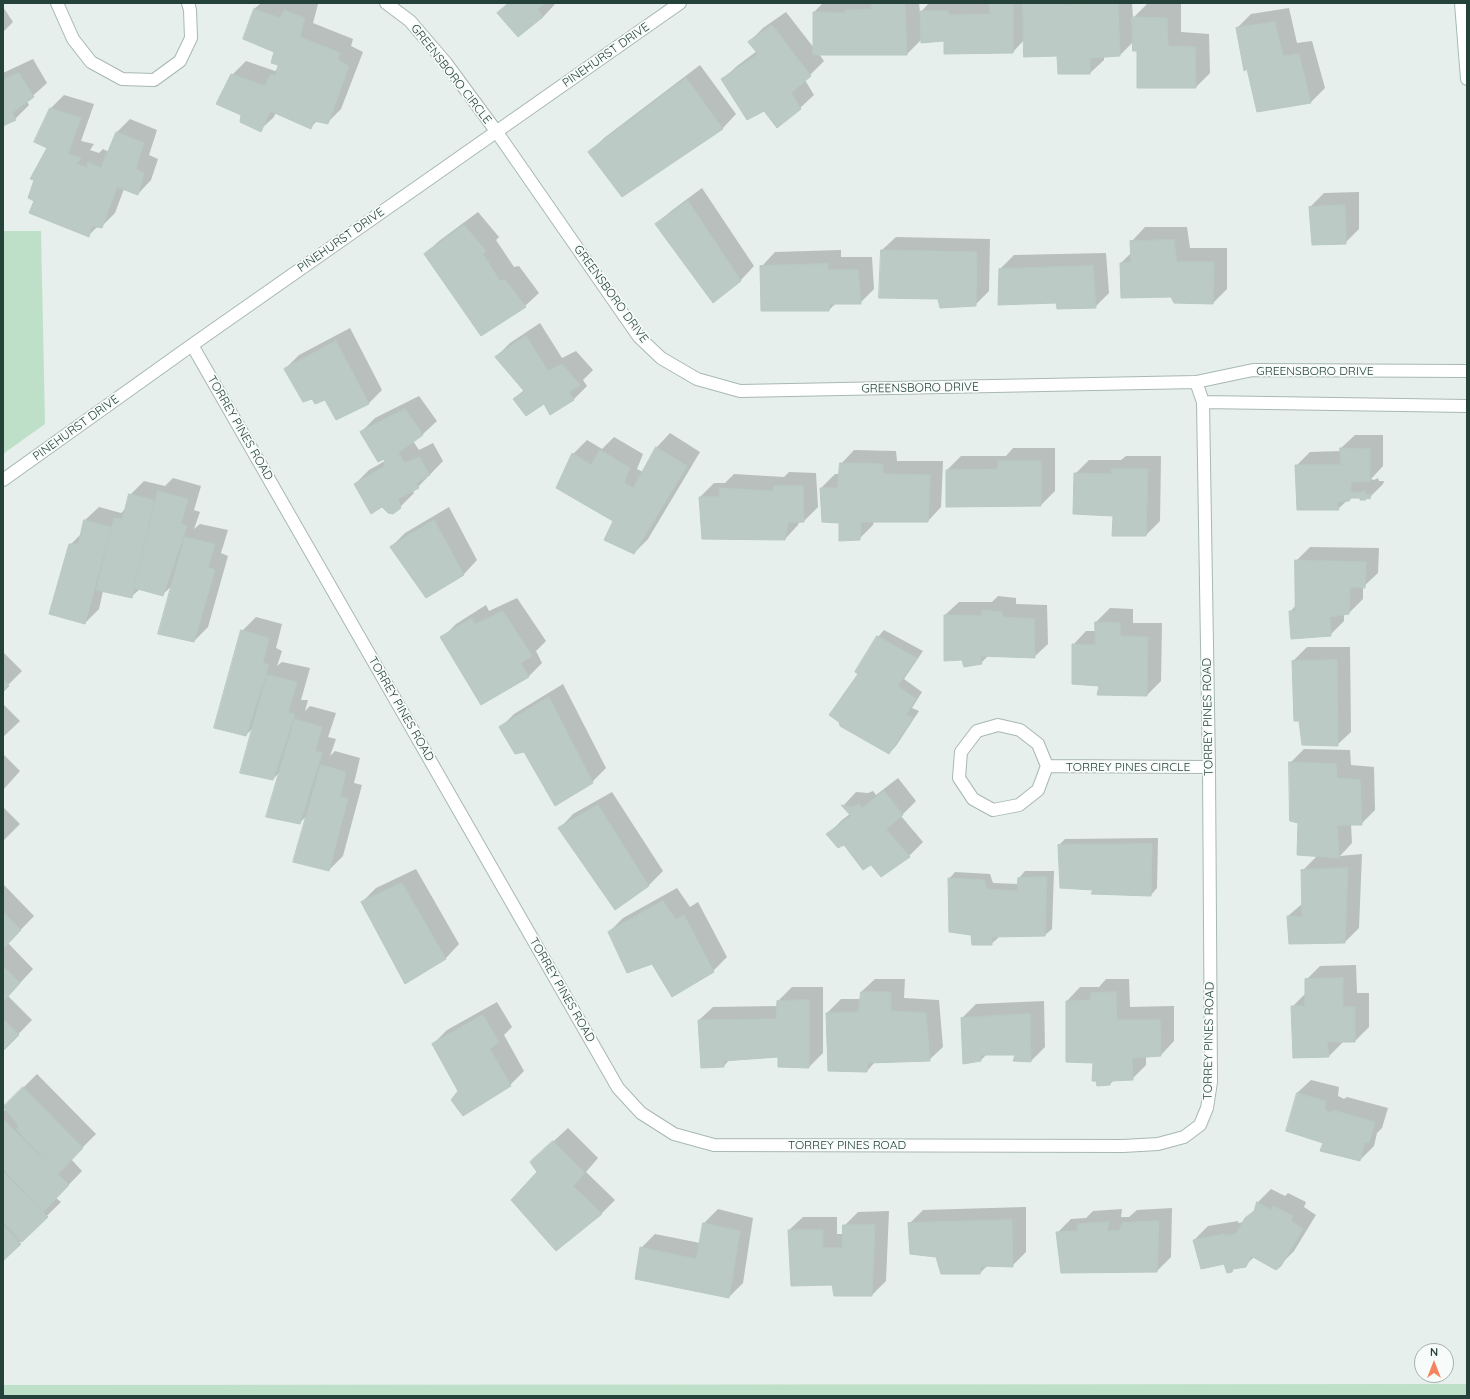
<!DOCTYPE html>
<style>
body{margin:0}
#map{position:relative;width:1470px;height:1399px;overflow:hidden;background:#e6efeb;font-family:Quicksand,sans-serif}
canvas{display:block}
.frame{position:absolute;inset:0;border:4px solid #24423a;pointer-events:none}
.north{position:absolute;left:1414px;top:1343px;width:40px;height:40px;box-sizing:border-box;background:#f7fbf9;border:1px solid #a3b1ad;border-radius:50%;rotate:0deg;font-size:11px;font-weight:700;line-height:16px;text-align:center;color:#24423a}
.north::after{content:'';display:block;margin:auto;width:14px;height:18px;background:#f4845f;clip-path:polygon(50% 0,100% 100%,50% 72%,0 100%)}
</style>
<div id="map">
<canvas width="1470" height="1399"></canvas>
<div class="frame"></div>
<div class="north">N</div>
</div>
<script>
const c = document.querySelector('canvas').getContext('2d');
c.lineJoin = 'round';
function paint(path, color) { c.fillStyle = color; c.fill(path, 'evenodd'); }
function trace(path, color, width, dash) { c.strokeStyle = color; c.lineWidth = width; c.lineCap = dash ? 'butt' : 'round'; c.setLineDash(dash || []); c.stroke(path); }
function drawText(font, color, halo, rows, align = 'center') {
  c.font = font + ' Quicksand,sans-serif'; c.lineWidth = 3.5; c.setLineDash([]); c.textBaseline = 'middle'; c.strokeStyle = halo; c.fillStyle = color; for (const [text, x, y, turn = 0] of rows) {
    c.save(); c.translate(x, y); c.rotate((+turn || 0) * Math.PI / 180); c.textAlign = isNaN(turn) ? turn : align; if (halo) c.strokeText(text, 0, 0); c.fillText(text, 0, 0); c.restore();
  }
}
paint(new Path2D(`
 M3 231H41L45 424 3 454Z
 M1467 1384V1396H3V1385Z`), '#bfe0c8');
paint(new Path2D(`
 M261 3 318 4 313 23 353 39 351 46 363 52 341 109 327 123 317 121 311 127 276 112 274 117 260 130 242 115 232 75 246 61 275 71 279 67 276 52 254 9Z
 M508 3H556L543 17 518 36 499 13Z
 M823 3H919L920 13 929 3H1132L1133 18 1147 4H1181V32L1209 34 1210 73 1196 87 1138 50 1133 42 1120 55 1104 56V60L1090 73 1058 55 1025 39 1013 52 945 40 922 39 907 54H819L824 61 805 80 814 95 800 108 764 109 723 79 737 66 757 51 749 42 763 28 786 12 814 48V12Z
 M3 7 13 22 3 32Z
 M1289 8 1297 43 1312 41 1325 88 1311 102 1258 110 1237 28 1251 14Z
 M33 59 47 83 27 101 29 105 15 119 3 125V73Z
 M700 65 736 114 723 128 623 196 590 152 604 138Z
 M64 95 94 104 81 141 94 144 90 150 99 153 103 149 109 152 116 133 130 119 157 130 149 155 158 159 151 180 138 194 124 189 115 213 101 227 98 226 88 236 35 200 48 147 50 109Z
 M702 188 754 266 741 280 713 301 657 224 671 211Z
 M1359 192V229L1345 243 1310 207 1324 193Z
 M478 212 499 237 496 240 514 267 519 266 539 293 525 306 425 254 439 241Z
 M1145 227H1187L1190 248H1227V289L1213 303 1171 296 1121 263 1132 252V241Z
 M896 237 990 239 989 291 975 305 882 250Z
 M841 250V257H872L874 289 860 303H836L829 310 762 266 775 252Z
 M1106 253 1109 293 1095 307 1000 269 1014 255Z
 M540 323 562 358 576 351 593 370 583 380 587 386 573 400 544 402 514 399 524 390 496 357 510 343Z
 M350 328 382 390 369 403 312 398 285 369 299 355Z
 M419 396 437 421 423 434 413 441 419 450 433 443 443 461 418 487 413 490 414 493 400 507 383 506 355 484 369 470 385 461 384 458 361 432 375 418Z
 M670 433 700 452 648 539 634 553 573 454 587 440 602 449 614 437 643 454 637 469 643 472 657 447Z
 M1355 435H1383V466L1371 479 1374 480 1378 478 1379 481H1384L1383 484 1369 498 1367 497 1365 499 1360 496 1351 497 1338 509 1296 466 1310 452 1341 451V448Z
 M1013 448H1055V491L1041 505 947 470 961 456H1006Z
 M854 450 896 451 897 461H943L941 507 928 521H874L873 525 859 539 840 522 823 521 821 488 835 474H839L841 464Z
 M1126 456H1161L1160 521 1146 535 1115 515 1075 474 1089 460H1121Z
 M789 472 816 473 818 507 804 521 799 522 798 525 785 539 703 538 700 497 714 483H725L734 474 784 477Z
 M173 478 201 486 194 510 200 512 194 529 200 524 228 530 221 553 228 556 208 627 194 641 173 585 163 594 140 589 131 597 103 591 99 609 85 623 70 545 82 533 85 520 99 507 121 513 126 508 130 495 144 481 165 486Z
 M449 507 477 560 464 574 426 597 391 547 405 533Z
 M1310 547 1379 548 1378 573 1363 587V599L1349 613 1344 614V621L1330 635 1290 612 1296 605V561Z
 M998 596 1016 598V604L1047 605 1048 644 1034 657 989 655 981 663 963 659 945 615 959 602H992Z
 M517 598 546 641 536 651 542 663 528 677 442 638 456 624 486 605 489 611Z
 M1110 608 1133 609V623H1162L1161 681 1147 695 1100 685 1073 645 1086 631H1096V622Z
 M256 617 282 624 276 648 282 651 277 666 282 662 310 668 301 700H308L305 711 310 706 336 713 328 737 336 739 330 756 335 751 360 758 354 783 362 785 343 856 329 870 307 816 299 823 281 771 273 779 254 727 246 735 242 631Z
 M884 630 923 651 904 679 922 692 912 708 919 711 896 746 889 753 859 674 878 637Z
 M1307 647H1350L1351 732 1337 745 1293 661Z
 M3 652 22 671 3 690Z
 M563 684 606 768 592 782 524 751 500 728 514 714Z
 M3 704 20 721 3 737Z
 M1304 749 1350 750 1351 765 1374 767 1375 810 1361 824H1351L1352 843 1340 856 1362 854 1359 928 1345 942 1288 916 1303 903 1302 871 1317 856 1299 822 1290 763Z
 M3 754 20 771 3 790Z
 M898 778 916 801 901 816 923 842 909 856 881 876 871 864 845 844 828 834 842 820 850 814 843 806 856 792 868 793 873 791 876 795Z
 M612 792 663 871 649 885 615 908 560 828 573 814Z
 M3 807 20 824 3 841Z
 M1158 838 1157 888 1151 895 1059 845 1065 839Z
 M416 869 459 944 446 958 405 983 362 902 376 888Z
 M1025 871H1054L1052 929 1045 935 998 936V938L991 944 972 934 949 879 955 872 990 874 993 883 1018 884 1019 878Z
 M3 884 34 916 8 943 33 969 8 996 32 1020 3 1050Z
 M677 888 690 907 698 902 727 957 713 971 672 996 652 963 609 932 623 918Z
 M1356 965 1357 993H1369V1027L1355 1041 1343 1042 1329 1056 1292 1007 1306 993V980L1320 966Z
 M875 979H905L904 998 939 1000 943 1047 929 1060 875 1062 867 1071 827 1013 841 999H861V992Z
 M1106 979H1129L1130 1007 1174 1006V1041L1161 1055 1146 1056V1065L1132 1079H1115L1110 1084 1094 1062 1067 1001 1080 987H1099Z
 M792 987H823V1053L809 1067 779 1056 730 1059 724 1066 699 1020 713 1007 778 1006V1001Z
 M1044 1001 1045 1047 1031 1061 1016 1054H987L981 1060 962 1018 976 1004Z
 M497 1002 512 1027 504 1035 524 1071 510 1085 459 1091 433 1044 447 1030Z
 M37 1074 96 1134 71 1159 82 1171 56 1198 61 1202 3 1259V1112L6 1109 4 1107Z
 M1311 1080 1339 1087 1338 1096 1344 1099 1347 1097 1388 1108 1382 1128 1377 1133 1374 1146 1360 1160 1324 1142 1297 1093Z
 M568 1128 598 1158 586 1172 615 1200 601 1214 538 1172 545 1149Z
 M1271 1189 1285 1196 1288 1193 1306 1202 1304 1207 1316 1215 1294 1251 1280 1265 1254 1257 1245 1266 1234 1268 1231 1271 1225 1263 1194 1240 1208 1226 1238 1221V1223L1244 1222 1256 1209 1258 1202Z
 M1026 1207V1252L1012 1266 988 1265 980 1273 937 1256 909 1224 923 1210Z
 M1172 1208 1171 1257 1157 1271 1057 1233 1071 1219 1086 1218 1093 1211 1122 1209 1121 1217H1129L1137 1210Z
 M718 1209 753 1218 743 1283 729 1297 641 1248 655 1234 700 1243 704 1223Z
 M889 1211 886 1281 872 1295 789 1230 803 1217H837V1234H844V1226L858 1212Z`), '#0003');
const building = new Path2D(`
 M509 3H545L537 9 543 17 518 37 497 13Z
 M871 3H905L907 55H813V12L845 13 846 10 872 9Z
 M989 3H1013V53L944 54V41L921 43 920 11H948L949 15 990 14Z
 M1023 3H1063L1064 5 1082 4V3H1118L1120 56 1090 58V74H1058L1057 56 1024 57Z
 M254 9 280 18 284 10 305 18 300 37 340 53 338 60 349 66 328 124 314 121 311 129 270 111 261 132 240 122 241 115 216 104 231 74 265 86 270 75 276 76 278 65 271 63 274 52 243 39Z
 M1132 17 1167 18 1168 46 1195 47 1196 88H1137V51H1133Z
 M1275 22 1283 56 1299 54 1311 103 1257 112 1247 69 1244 71 1236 28Z
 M772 25 811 76 791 93 801 109 777 128 764 111 747 120 721 79 758 54 748 42Z
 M19 73 34 97 12 113 16 120 3 126V80Z
 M686 78 723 129 622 197 588 152Z
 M50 108 81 118 68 154 81 158 77 164 87 168 88 162 101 168 116 132 144 143 136 169 144 173 138 195 117 187 102 228 92 226 89 237 29 213 34 201 28 198 34 180 30 179 47 148 34 142Z
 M688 201 741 281 713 303 655 224Z
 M1345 205 1346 244 1312 245 1309 207Z
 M464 225 486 251 483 254 500 281 505 280 526 307 481 336 424 254Z
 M1174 240 1177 262H1214L1213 304 1174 303 1171 297 1121 298 1120 263 1131 262 1130 241Z
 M881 250 977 252 976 306 940 308 938 299 879 298Z
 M828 264V270H858L861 304H830L829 311H761L760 266Z
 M1093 266 1096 308 1057 309 1056 303 998 305 999 269Z
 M526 336 548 371 562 364 580 385 569 392 574 400 550 415 544 404 526 416 513 399 524 391 495 357Z
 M336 341 369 404 336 420 325 400 315 404 312 399 303 402 284 369Z
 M405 409 423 435 398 453 405 463 419 457 430 475 416 483 419 488 398 499 401 508 393 514 388 513 382 507 371 514 354 484 385 466 384 459 378 462 360 432Z
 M656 447 687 466 634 554 604 540 613 521 556 488 572 453 591 465 600 450 630 468 624 483 633 488Z
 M1340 448 1370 449V481L1351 482V492L1360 493 1365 491V494L1371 495 1370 499 1366 498V500H1360V498H1351L1349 501 1337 502 1339 510H1297L1295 465H1341Z
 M999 461H1041V506L946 507V470L997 469Z
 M840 463 883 464V474L930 475 928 522H861L860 540 839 541V523L822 522 820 488H837Z
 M1111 469H1148L1146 536H1112L1113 516 1073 514 1074 473 1111 474Z
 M774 486H803L804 522 788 523 785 540 702 539 699 497H720L719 488 773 491Z
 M158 491 188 499 181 524 187 526 163 596 134 588Z
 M129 494 154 500 132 598 96 590 114 518 122 519Z
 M84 520 111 527 85 624 49 614 69 544H78Z
 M434 520 464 575 426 598 390 547Z
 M185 537 215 544 208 567 215 570 194 642 158 634Z
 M1295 560 1366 562 1365 588 1350 587 1349 614 1330 617 1331 636 1291 639 1289 611H1295Z
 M983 610 1002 612 1003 617 1034 619 1035 658 980 656 982 664 964 667 962 660 944 661V615L981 616Z
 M503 611 532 656 521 663 529 677 481 705 440 637 472 618 475 624Z
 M1095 622 1120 623V636L1148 637 1147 696 1097 695 1099 686 1072 684V644L1095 645Z
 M241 630 269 638 263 662 269 665 246 736 214 728Z
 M877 636 917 658 898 686 916 699 906 715 913 718 889 754 840 726 839 722 829 715 858 674 855 672Z
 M1337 660 1338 746 1302 745 1299 721H1294L1292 661Z
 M267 675 297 682 288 713 295 714 273 780 240 773Z
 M3 679 9 686 3 692Z
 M549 697 593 783 555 806 524 752 515 754 499 727Z
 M295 719 322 727 315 751 322 753 300 824 266 817Z
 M1289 762 1336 764 1337 778 1360 780 1362 825H1337L1339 858 1297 855 1298 823 1290 821Z
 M321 765 346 772 340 796 348 799 329 871 293 862Z
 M884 791 903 815 886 829 910 857 881 877 871 865 863 870 844 845 838 848 826 834 851 816 841 805 853 807 859 804 862 808Z
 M598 805 649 886 615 910 558 828Z
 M1152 844 1151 896 1091 894 1093 890 1060 888 1058 845Z
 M1348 868 1345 943 1289 944 1287 916 1302 917 1301 870Z
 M1047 877 1045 936 992 937V945H972L971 935 949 932 948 878 984 880 987 889 1017 891 1018 878Z
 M402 883 446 959 405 984 361 902Z
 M663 901 676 920 684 915 714 972 672 997 652 964 627 973 608 932Z
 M3 912 21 930 3 949Z
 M3 966 20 983 3 1002Z
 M1343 978V1007H1355V1042H1327L1329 1057 1293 1058 1291 1006H1305V979Z
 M861 992H891V1011L926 1013 930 1061 868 1063 867 1072 828 1071 826 1013 858 1012Z
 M1116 992 1117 1020H1160L1161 1056 1132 1058 1133 1080 1110 1081V1085L1097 1086 1096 1081H1092L1093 1063 1066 1062V1001L1090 1000 1091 993Z
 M809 1000V1068L778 1067V1057L723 1061 724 1067 701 1068 698 1020 776 1019 777 1001Z
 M1030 1014 1031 1062 1013 1061 1015 1055H981V1061L963 1064 961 1018Z
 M483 1015 499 1042 490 1049 511 1086 463 1116 451 1100 458 1091 432 1044Z
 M3 1019 19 1035 3 1051Z
 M23 1087 83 1148 58 1174 16 1129 19 1126 3 1107Z
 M1297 1093 1326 1101 1325 1110 1331 1113 1332 1110 1375 1122 1369 1143 1365 1142 1360 1161 1320 1151 1323 1143 1286 1131Z
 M3 1119 69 1185 43 1212 3 1169Z
 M553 1141 585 1173 573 1186 602 1214 556 1251 511 1200 537 1172 530 1162Z
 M3 1172 48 1217 22 1242 3 1222Z
 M1257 1202 1271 1210 1273 1206 1293 1216 1291 1221 1303 1229 1281 1266 1276 1270 1251 1256 1246 1267 1233 1269 1232 1272 1227 1273 1224 1264 1201 1269 1193 1240 1224 1234V1236L1236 1234 1245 1218 1254 1211Z
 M1012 1220 1013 1267 981 1266 980 1274H941L936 1257 910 1254 908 1223Z
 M1159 1221 1157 1272 1061 1273 1056 1232 1078 1231V1224L1109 1222 1107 1231H1119L1122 1223Z
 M703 1223 740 1231 729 1298 635 1279 640 1247 696 1259Z
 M3 1225 21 1244 3 1261Z
 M843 1225H875L872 1296H834L832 1285 791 1286 788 1230H823V1248H842Z`);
paint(building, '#bbcac4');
trace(building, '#b8c9c2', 1);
const street = new Path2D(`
 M57 3 73 39 91 62 122 79 154 80 180 61 191 38 190 10 188 3
 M386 3 410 21 446 63 496 131 639 337 661 358 697 379 740 391 1196 382 1253 370 1467 371
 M192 345 618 1088 641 1113 674 1134 714 1145 1123 1146 1158 1144 1184 1137 1200 1125 1207 1108 1211 1082 1209 767 1203 402 1196 382
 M1203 402 1467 406
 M3 480 192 345 680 3
 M998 725 1020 730 1038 744 1047 766 1038 790 1019 805 993 810 973 799 959 778 961 752 977 731Z
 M1047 766 1209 767`);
const secondary = new Path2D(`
 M1461 3 1467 79`);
trace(street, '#a8b8b2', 14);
trace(secondary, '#a4bbb3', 14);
trace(street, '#fff', 12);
trace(secondary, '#fff', 12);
drawText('12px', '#24423a', '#f7fbf9', [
 ["PINEHURST DRIVE",606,55,-35],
 ["GREENSBORO CIRCLE",451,74,52],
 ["PINEHURST DRIVE",341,240,-35],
 ["GREENSBORO DRIVE",611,294,54],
 ["GREENSBORO DRIVE",1315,371],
 ["GREENSBORO DRIVE",920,388,-1],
 ["PINEHURST DRIVE",76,428,-36],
 ["TORREY PINES ROAD",240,428,60],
 ["TORREY PINES ROAD",401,709,60],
 ["TORREY PINES ROAD",1208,717,-91],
 ["TORREY PINES CIRCLE",1128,767],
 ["TORREY PINES ROAD",562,990,60],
 ["TORREY PINES ROAD",1209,1041,-89],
 ["TORREY PINES ROAD",847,1145]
]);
</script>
